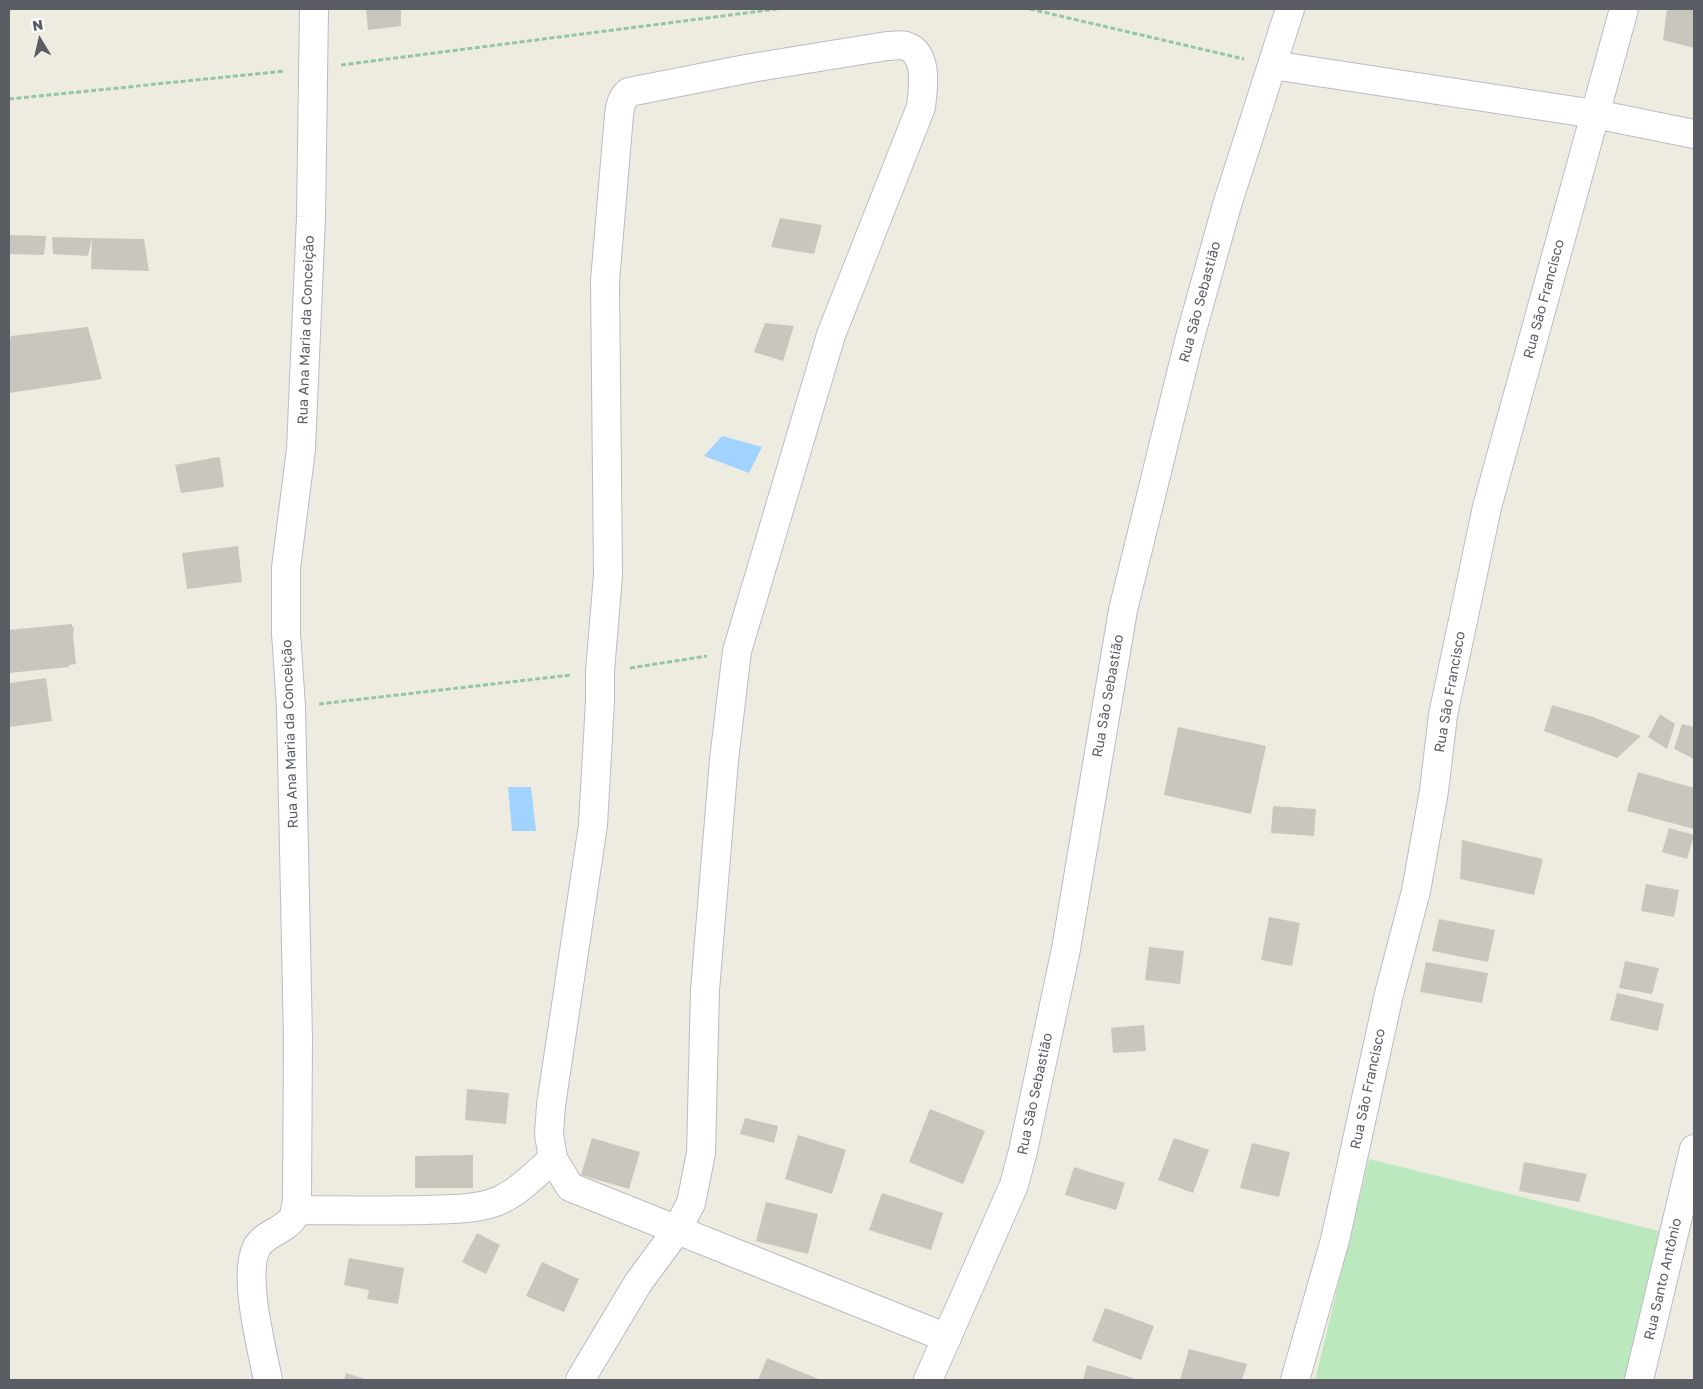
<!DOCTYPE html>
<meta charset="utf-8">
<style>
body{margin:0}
#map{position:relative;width:1703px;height:1389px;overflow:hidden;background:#eeece1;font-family:"Golos Text",sans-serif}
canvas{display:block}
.frame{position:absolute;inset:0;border:10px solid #5a5e64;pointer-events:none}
.north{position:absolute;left:15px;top:15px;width:50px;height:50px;-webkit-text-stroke:4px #fff;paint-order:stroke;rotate:351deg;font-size:14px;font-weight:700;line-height:20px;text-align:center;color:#5a5e64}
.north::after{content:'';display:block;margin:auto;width:18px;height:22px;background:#5a5e64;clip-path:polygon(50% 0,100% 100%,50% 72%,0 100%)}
</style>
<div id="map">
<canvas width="1703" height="1389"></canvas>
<div class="frame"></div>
<div class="north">N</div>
</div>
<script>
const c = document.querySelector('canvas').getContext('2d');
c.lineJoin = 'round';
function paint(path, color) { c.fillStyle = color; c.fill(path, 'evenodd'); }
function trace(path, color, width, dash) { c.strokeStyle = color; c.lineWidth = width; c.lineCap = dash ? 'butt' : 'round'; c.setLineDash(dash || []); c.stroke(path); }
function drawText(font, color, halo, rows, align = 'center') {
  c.font = font + ' "Golos Text",sans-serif'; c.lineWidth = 4; c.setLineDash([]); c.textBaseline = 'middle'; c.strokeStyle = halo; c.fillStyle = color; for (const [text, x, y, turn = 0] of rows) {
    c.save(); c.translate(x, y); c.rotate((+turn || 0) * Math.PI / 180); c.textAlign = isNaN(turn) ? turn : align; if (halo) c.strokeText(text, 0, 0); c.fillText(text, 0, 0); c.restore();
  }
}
paint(new Path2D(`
 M1369 1159 1663 1232 1626 1380H1315Z`), '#bce8bd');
paint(new Path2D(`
 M722 436 762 447 749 473 704 456Z
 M508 787H531L536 831H512Z`), '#a1d3ff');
paint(new Path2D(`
 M366 9H401V26L368 30Z
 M1667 9H1694V48L1663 40Z
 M780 218 822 225 814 254 771 247Z
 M9 235 46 236 44 255 9 254Z
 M52 237 92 238 88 256 53 254Z
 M92 238 144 239 149 271 91 269Z
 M765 323 794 326 783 361 754 352Z
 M88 327 102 379 9 393V347L11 336Z
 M218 457 220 458 224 487 181 493 175 465Z
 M238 546 242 582 187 589 182 553Z
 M72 624V627H74L73 635 76 664 69 665V667L9 673V630Z
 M46 678 52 721 9 727V683Z
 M1552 705 1593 717 1641 736 1617 758 1544 731Z
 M1660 714 1675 724 1667 749 1648 737Z
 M1682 724 1694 727V759L1674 749Z
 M1178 727 1266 746 1251 814 1164 795Z
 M1638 772 1694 788V829L1627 811Z
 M1273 806 1316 809 1314 836 1271 833Z
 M1669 828 1694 835 1687 859 1662 852Z
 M1462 840 1543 859 1534 895 1460 879Z
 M1646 884 1679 890 1674 917 1641 911Z
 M1269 917 1300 923 1292 966 1261 960Z
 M1439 919 1495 930 1488 962 1432 951Z
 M1149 947 1184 951 1180 984 1145 980Z
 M1625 961 1659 968 1652 994 1619 988Z
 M1426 962 1488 973 1482 1003 1420 992Z
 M1617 993 1664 1004 1658 1031 1610 1020Z
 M1144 1025 1146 1051 1113 1053 1111 1028Z
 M467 1089 509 1093 506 1124 465 1120Z
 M930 1109 985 1131 963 1184 909 1162Z
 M745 1118 778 1126 774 1143 740 1134Z
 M798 1135 846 1150 832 1194 785 1179Z
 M592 1138 640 1152 629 1189 581 1175Z
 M1174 1138 1209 1150 1193 1193 1158 1180Z
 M1252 1143 1290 1152 1279 1197 1240 1188Z
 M473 1155V1188H415V1156Z
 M1524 1162 1587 1174 1579 1202 1519 1191Z
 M1074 1167 1125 1183 1116 1210 1065 1195Z
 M882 1193 943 1213 931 1250 869 1230Z
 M766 1202 818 1214 808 1254 756 1241Z
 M477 1233 500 1245 486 1274 462 1262Z
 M349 1258 404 1268 398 1304 367 1299 369 1290 344 1285Z
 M542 1262 579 1279 564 1312 526 1296Z
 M1105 1308 1154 1326 1141 1360 1092 1341Z
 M1189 1349 1247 1364 1242 1380H1180Z
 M767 1358 821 1380H758Z
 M1087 1365 1133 1378V1380H1083Z
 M346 1373 368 1380H344Z`), '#c9c6be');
const street = new Path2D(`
 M1272 65 1595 114 1694 134
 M295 1210C339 1210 382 1211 426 1210 450 1209 475 1210 498 1201 519 1192 536 1173 553 1159
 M268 1380C262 1349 242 1274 257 1247 265 1233 284 1231 293 1218 296 1213 296 1205 297 1199L298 1039 291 707 286 633V568L301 449 311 217 314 9
 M580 1380 638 1283 677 1230 691 1203 701 1153 705 990 724 760 737 651 831 335 921 107C923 89 929 54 906 46 901 44 893 46 887 46L751 68 629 92C621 98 620 107 619 115L605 281 608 575 600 671V701L593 825 551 1105 549 1134 553 1159 570 1187 947 1338
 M928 1380 1014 1185 1023 1151 1066 949 1123 610 1189 341 1227 205 1290 9
 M1295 1380 1335 1240 1389 994 1416 891 1434 791 1443 715 1487 507 1624 9
 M1639 1380 1694 1149`);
trace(street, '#b9bcc2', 30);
trace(new Path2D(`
 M1030 9 1244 59
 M341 65 777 9
 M9 99 285 71
 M630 668 707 656
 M319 704 571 675`), '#93c7a3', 3, [5, 2.5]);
trace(street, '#fff', 28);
drawText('14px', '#5a5e64', '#fff', [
 ["Rua São Francisco",1544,299,-75],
 ["Rua São Sebastião",1200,302,-75],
 ["Rua Ana Maria da Conceição",306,330,-88],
 ["Rua São Francisco",1450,692,-80],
 ["Rua São Sebastião",1108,696,-80],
 ["Rua Ana Maria da Conceição",290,734,-92],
 ["Rua São Francisco",1368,1089,-78],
 ["Rua São Sebastião",1035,1094,-78],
 ["Rua Santo Antônio",1663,1279,-77]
]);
</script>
